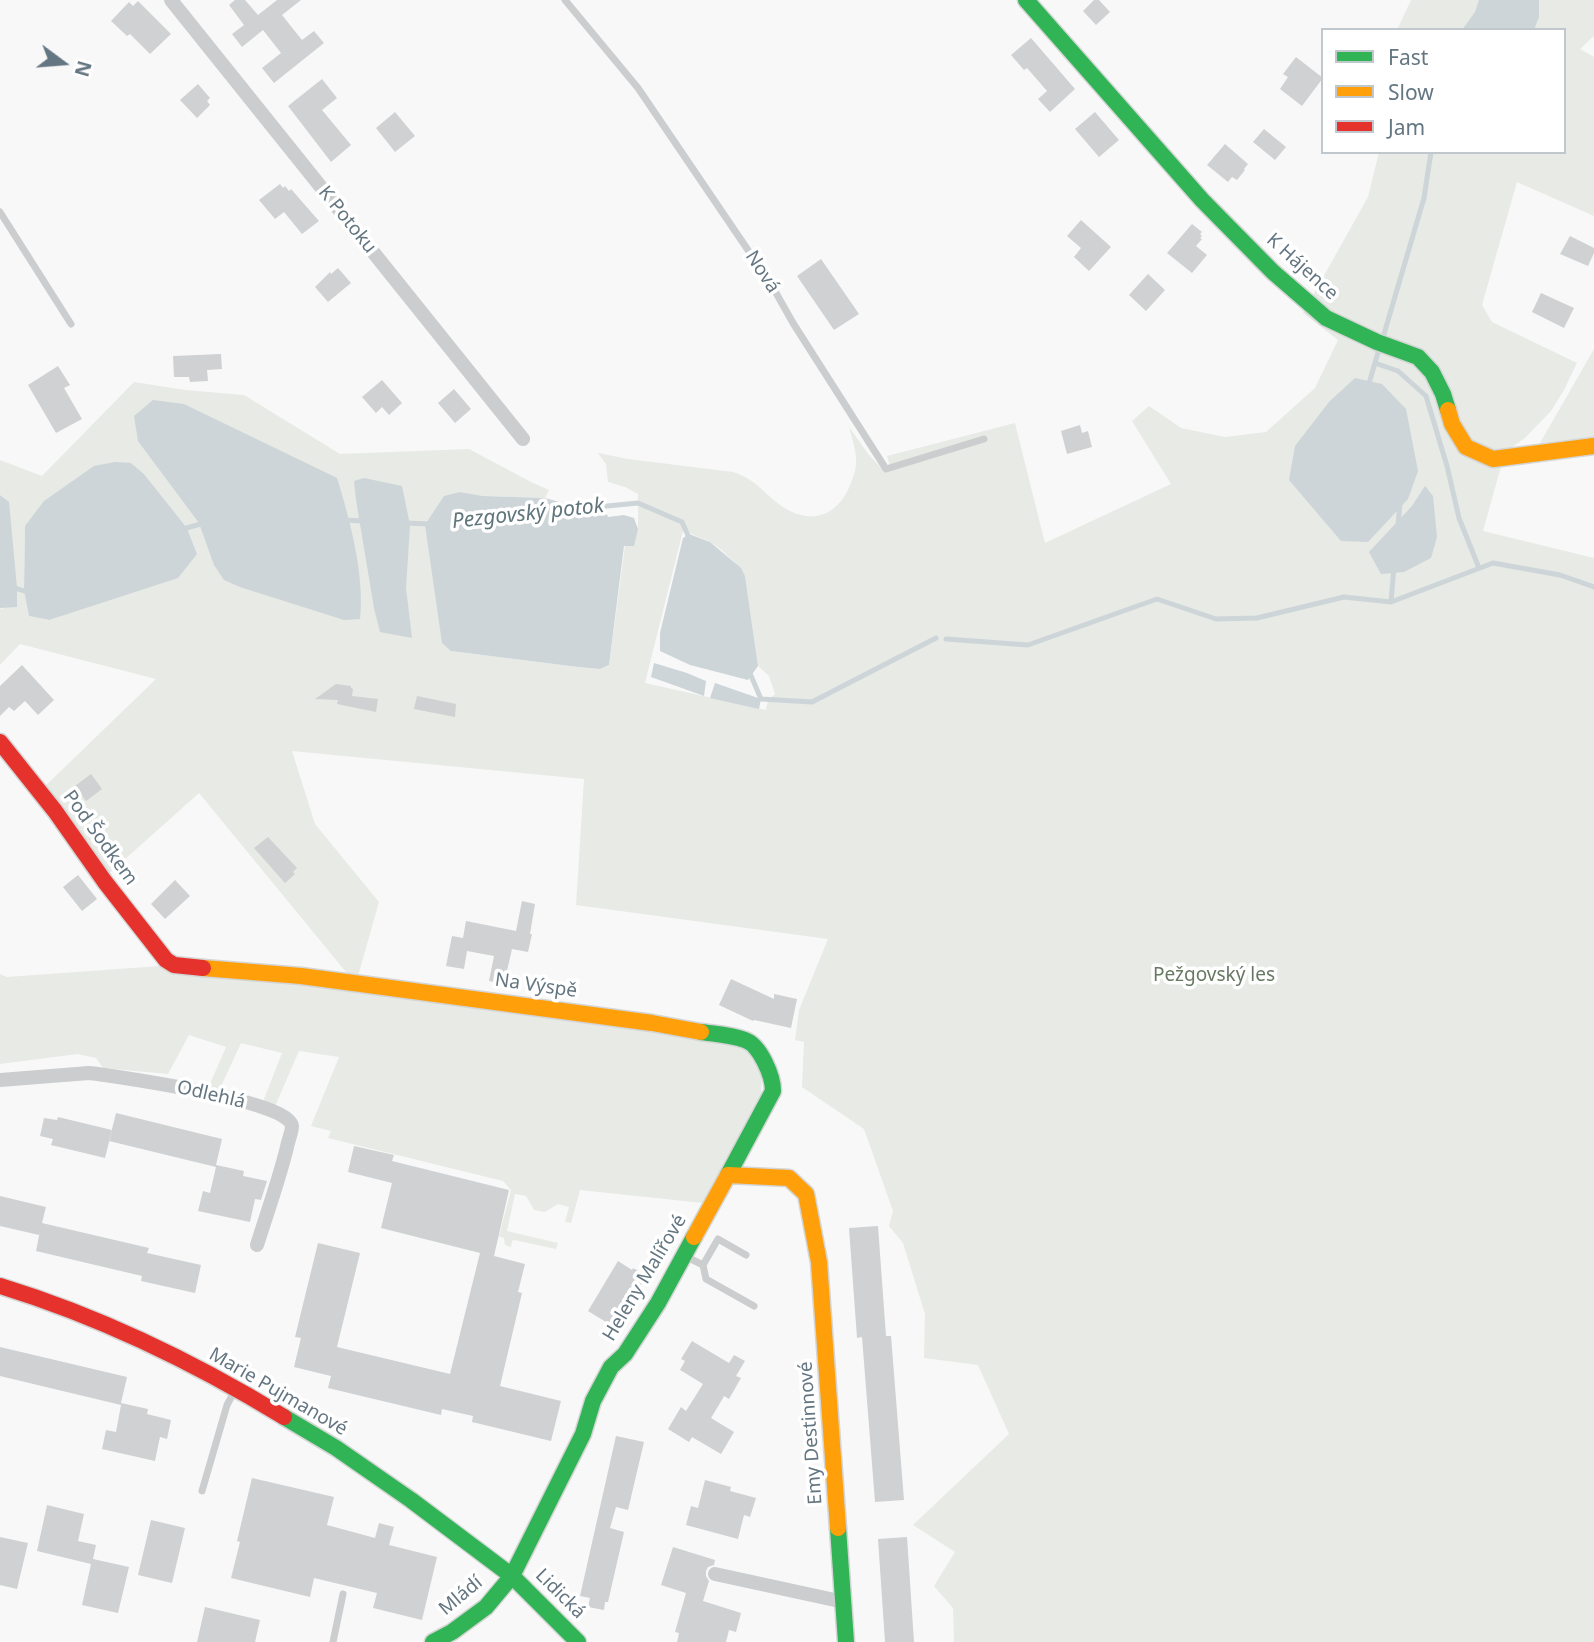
<!DOCTYPE html>
<meta charset="utf-8">
<style>
body{margin:0}
#map{position:relative;width:1594px;height:1642px;overflow:hidden;background:#f8f8f8;font-family:"Noto Sans",sans-serif}
canvas{display:block}
.legend{position:absolute;left:1321px;top:28px;width:245px;height:126px;box-sizing:border-box;background:#fff;border:2px solid #c1c8cd;margin:0;padding:9px 12px;list-style:none;font-size:21px;color:#647681}
.legend li{display:flex;align-items:center;gap:14px;height:35px}
.legend b{width:35px;border:2px solid #c1c8cd}
.north{position:absolute;left:28px;top:28px;width:70px;height:70px;-webkit-text-stroke:5px #fff;paint-order:stroke;rotate:106deg;font-size:19px;font-weight:700;line-height:28px;text-align:center;color:#647681}
.north::after{content:'';display:block;margin:auto;width:24px;height:32px;background:#647681;clip-path:polygon(50% 0,100% 100%,50% 72%,0 100%)}
</style>
<div id="map">
<canvas width="1594" height="1642"></canvas>
<ul class="legend">
<li><b style="height:9px;background:#30b455"></b>Fast</li>
<li><b style="height:9px;background:#ff9f0a"></b>Slow</li>
<li><b style="height:9px;background:#e5322d"></b>Jam</li>
</ul>
<div class="north">N</div>
</div>
<script>
const c = document.querySelector('canvas').getContext('2d');
c.lineJoin = 'round';
function paint(path, color) { c.fillStyle = color; c.fill(path, 'evenodd'); }
function trace(path, color, width, dash) { c.strokeStyle = color; c.lineWidth = width; c.lineCap = dash ? 'butt' : 'round'; c.setLineDash(dash || []); c.stroke(path); }
function drawText(font, color, halo, rows, align = 'center') {
  c.font = font + ' "Noto Sans",sans-serif'; c.lineWidth = 7; c.setLineDash([]); c.textBaseline = 'middle'; c.strokeStyle = halo; c.fillStyle = color; for (const [text, x, y, turn = 0] of rows) {
    c.save(); c.translate(x, y); c.rotate((+turn || 0) * Math.PI / 180); c.textAlign = isNaN(turn) ? turn : align; if (halo) c.strokeText(text, 0, 0); c.fillText(text, 0, 0); c.restore();
  }
}
paint(new Path2D(`
 M1411 0H1594V36L1580 49 1594 57V216L1517 182 1482 305 1492 322 1577 363 1564 390 1551 411 1525 438 1511 448 1500 470 1483 531 1594 558V1642H954L953 1608 934 1586 955 1552 913 1525 1009 1434 978 1365 924 1358 925 1314 903 1243 889 1226 893 1211 864 1129 802 1087 804 1042 795 1040 799 1010 828 939 576 905 584 779 292 751 315 824 379 902 356 983 716 1035 762 1056 761 1102 703 1203 580 1190 571 1223 565 1222 569 1207 558 1204 545 1212 534 1210 526 1196 515 1194 507 1231 558 1243 556 1249 514 1240 512 1241 511 1247 505 1245 504 1238 499 1236 511 1190 503 1181 328 1138 331 1131 311 1126 339 1057 299 1051 273 1111 261 1107 282 1053 241 1043 217 1095 206 1093 226 1047 189 1035 168 1074 103 1068 96 1058 78 1054 0 1064V974L7 977 174 965 355 983 199 793 105 877 38 793 156 679 20 644 0 665V608L3 609 9 503 0 495V460L42 476 134 382 185 390 244 395 340 454 469 449 533 483 549 490 545 498 483 496 460 492 451 651 578 667 600 669 609 665 625 546 638 529V494L625 487 608 482 606 464 598 453 628 459 733 472C758 479 768 500 790 511 820 526 843 508 852 480 854 475 856 469 856 464 857 452 852 439 849 427L869 455 882 469 890 466 887 456 1015 423 1045 543 1171 484 1132 421 1149 406 1181 428 1225 437 1266 432 1315 388 1338 340 1303 313 1368 197 1379 152H1564V30H1397ZM131 463 144 474 187 528 197 554 110 599 48 620 29 616 24 591 25 526ZM684 527C690 536 699 536 708 541 720 547 739 565 745 576L758 666 769 676 775 694 768 700 766 710 645 683Z
 M1594 349V437L1540 443Z`), '#e7eae5');
paint(new Path2D(`
 M1479 0H1539V17L1534 30H1462L1475 12Z
 M1355 378 1382 384 1406 409 1418 471 1408 499 1368 542 1341 541 1289 480 1295 446 1329 402Z
 M153 400 184 404 337 478C350 520 365 576 360 619L344 620 240 587 224 580 214 565 199 523 138 441 134 416Z
 M115 462 131 463 144 474 187 528 197 554 178 578 49 620 29 616 24 591 25 526 44 501 94 466Z
 M364 478 402 486 410 525 406 588 412 638 380 632 374 608 356 500 354 481Z
 M1425 486 1433 496 1437 537 1431 558 1404 572 1381 574 1369 552 1412 506Z
 M460 492 483 496 545 498 578 507 603 505 608 517 624 515 634 518 638 529 634 546H624L609 665 600 669 578 667 451 651 442 643 425 525 444 496Z
 M0 495 9 502 17 588V607L0 608Z
 M689 534 710 542 741 568 745 576 758 666 748 680 690 665 660 651V633L683 538Z
 M654 663 687 673 706 681 704 696 651 677Z
 M715 683 761 699 759 709 710 698Z`), '#cdd5d8');
trace(new Path2D(`
 M1384 334 1424 198 1431 152
 M1375 363 1398 371 1426 396 1447 466 1459 518 1479 568
 M1368 387 1379 349
 M597 507 638 503 682 522 690 540
 M343 520 364 521
 M402 523 431 524
 M1398 525 1400 503
 M183 529 204 523
 M0 583 24 591 30 588
 M1391 602 1394 566
 M946 639 1028 645 1157 599 1216 619 1257 618 1344 597 1391 602 1493 563 1560 575 1594 587
 M749 671 761 699 812 702 936 638`), '#cdd5d8', 5);
paint(new Path2D(`
 M235 0H245L258 15 277 0H301L282 15 302 40 314 31 324 43 274 83 262 68 281 53 263 30 242 47 232 34 244 25 229 5Z
 M1094 0H1099L1110 12 1096 25 1083 11Z
 M138 1 171 34 150 54 130 34 127 36 111 21 129 2 133 6Z
 M1031 38 1075 89 1050 112 1038 99 1047 91 1027 68 1024 70 1011 55Z
 M1296 57 1323 78 1302 106 1280 89 1288 77 1283 74Z
 M322 79 337 98 322 110 351 145 331 162 288 106Z
 M198 84 210 98 207 101 210 105 197 118 180 100Z
 M395 112 415 136 395 152 376 128Z
 M1095 112 1119 140 1099 157 1075 129Z
 M1264 129 1286 147 1275 160 1253 142Z
 M1225 144 1248 164 1244 169 1245 170 1237 180 1232 177 1228 182 1207 165Z
 M280 184 283 188 285 186 289 191 291 189 319 221 302 234 284 212 275 219 259 200Z
 M1081 220 1111 247 1089 271 1074 257 1081 248 1067 236Z
 M1192 224 1202 232 1200 234 1202 236 1200 238 1202 239 1196 246 1207 255 1192 273 1167 253Z
 M1570 236 1594 248V253L1588 266 1560 254Z
 M821 259 859 314 834 330 797 276Z
 M338 268 351 283 328 302 315 287 330 272 331 274Z
 M1148 274 1165 290 1146 311 1129 295Z
 M1541 293 1574 308 1564 328 1532 312Z
 M221 354 222 369 207 370 208 381 190 382 189 377H174L173 356Z
 M58 366 70 385 64 388 82 419 56 433 28 385Z
 M382 380 402 403 389 415 382 407 376 413 362 397Z
 M454 389 471 409 455 423 438 403Z
 M1080 425 1082 433 1088 431 1092 447 1067 454 1061 431Z
 M22 665 54 700 38 715 25 701 14 711 9 707 0 716V686Z
 M336 684 351 686V688L353 689 352 696 378 699 376 712 337 704 338 700 315 699Z
 M417 696 456 704 455 717 414 709Z
 M91 774 102 789 86 801 75 786Z
 M268 837 297 868 293 872 295 874 285 883 254 848Z
 M78 875 97 899 82 911 63 887Z
 M175 880 190 896 165 919 151 904Z
 M522 901 535 904 530 934H532L528 952 512 949 504 984 489 981 494 956 467 951 464 969 446 966 452 936 463 938 466 921 516 931Z
 M731 979 774 999V994L797 999 791 1028 754 1020 753 1021 719 1005Z
 M116 1113 222 1139 216 1165 244 1171 243 1176 267 1181 261 1200 255 1199 250 1222 198 1211 203 1191 210 1193 216 1167 109 1141Z
 M58 1117 112 1130 105 1158 51 1145 53 1139 40 1136 44 1118 57 1120Z
 M354 1146 394 1155 392 1161 509 1190 494 1256 525 1264 518 1292 522 1293 500 1386 561 1401 551 1441 472 1422 473 1416 442 1409 441 1415 328 1388 331 1376 294 1367 301 1338 295 1337 318 1243 360 1253 337 1347 450 1374 480 1253 381 1228 392 1183 348 1172Z
 M0 1196 46 1207 42 1223 149 1248 147 1253 201 1265 195 1293 141 1281 142 1276 36 1251 40 1231 39 1235 0 1226Z
 M878 1226 886 1336H891L904 1500 875 1502 862 1337 857 1338 849 1228Z
 M618 1261 632 1270 633 1268 647 1276 614 1327 588 1311Z
 M692 1341 729 1363 734 1355 745 1361 736 1376 741 1378 729 1399 724 1396 723 1398 711 1418 734 1432 721 1454 692 1437 689 1442 668 1429 681 1407 686 1411 703 1384 680 1370 685 1361 681 1359Z
 M0 1347 127 1377 121 1403 148 1409 147 1414 171 1420 167 1439 160 1437 155 1461 102 1449 106 1430 116 1432 121 1405 0 1376Z
 M616 1436 644 1442 628 1510 616 1507 610 1528 624 1532 608 1602H605L604 1610 588 1607 590 1598 580 1596Z
 M252 1478 334 1497 327 1525 375 1538 379 1523 394 1527 389 1545 437 1557 422 1620 373 1608 377 1593 314 1578 310 1597 231 1578 240 1542 237 1541Z
 M705 1480 731 1487 730 1491 756 1498 750 1517 744 1515 738 1539 686 1525 691 1506 698 1508Z
 M47 1505 84 1514 78 1541 96 1545 93 1559 129 1567 118 1613 82 1605 91 1564 37 1551Z
 M151 1520 185 1528 172 1583 138 1575Z
 M0 1537 28 1543 17 1589 0 1585Z
 M907 1537 914 1642H885L878 1539Z
 M673 1547 715 1560 714 1565 708 1567 706 1571V1576L709 1581 703 1601 741 1613 736 1632 729 1630 726 1642H677L679 1633 675 1632 686 1593 661 1585Z
 M205 1607 260 1620 255 1642H197Z`), '#cfd1d2');
const fast = new Path2D(`
 M1026 0 1202 200 1273 272 1326 318 1377 342 1418 357 1432 372 1443 394 1448 410
 M701 1032C715 1034 732 1035 745 1040 760 1045 773 1076 773 1091L728 1175
 M284 1417 336 1448 411 1500 512 1576 578 1642
 M838 1528 846 1642
 M433 1642 452 1632 486 1607 512 1576 583 1434 593 1401 611 1367 625 1354 658 1303 694 1237`);
const slow = new Path2D(`
 M1448 410 1452 424 1466 447 1493 459 1594 446
 M203 968 301 976 652 1023 701 1032
 M694 1237 728 1175 789 1178 806 1194 819 1262 838 1528`);
const jam = new Path2D(`
 M0 742 55 811 105 882 166 960 174 965 203 968
 M0 1286C98 1316 197 1364 284 1417`);
trace(fast, '#d4d5d5', 19);
trace(slow, '#d4d5d5', 19);
trace(jam, '#d4d5d5', 19);
trace(new Path2D(`
 M565 0 638 88 771 284 793 323 886 469 984 439
 M0 212 71 324
 M685 1256 703 1265 706 1279 754 1306
 M703 1265 718 1239 746 1255
 M202 1491 227 1405 234 1392
 M333 1642 343 1594`), '#cbcdce', 7);
trace(new Path2D(`
 M171 0 523 439
 M0 1080 89 1073 98 1074C124 1078 290 1101 292 1126 292 1132 288 1141 287 1147 279 1180 267 1213 257 1245
 M715 1574 844 1602`), '#cbcdce', 14);
trace(fast, '#30b455', 16);
trace(slow, '#ff9f0a', 16);
trace(jam, '#e5322d', 16);
drawText('19px', '#647681', '#fff', [
 ["K Potoku",347,220,51],
 ["K Hájence",1302,267,42],
 ["Nová",762,272,57],
 ["Pod Šodkem",100,838,54],
 ["Na Výspě",536,986,8],
 ["Odlehlá",211,1095,13],
 ["Heleny Malířové",645,1278,-59],
 ["Marie Pujmanové",278,1392,30],
 ["Emy Destinnové",811,1433,-94],
 ["Lidická",560,1594,45],
 ["Mládí",461,1596,-40]
]);
drawText('19px', '#687963', '#fff', [
 ["Pežgovský les",1214,976]
]);
drawText('italic 21px', '#5f757b', '#fff', [
 ["Pezgovský potok",528,514,-6]
]);
</script>
